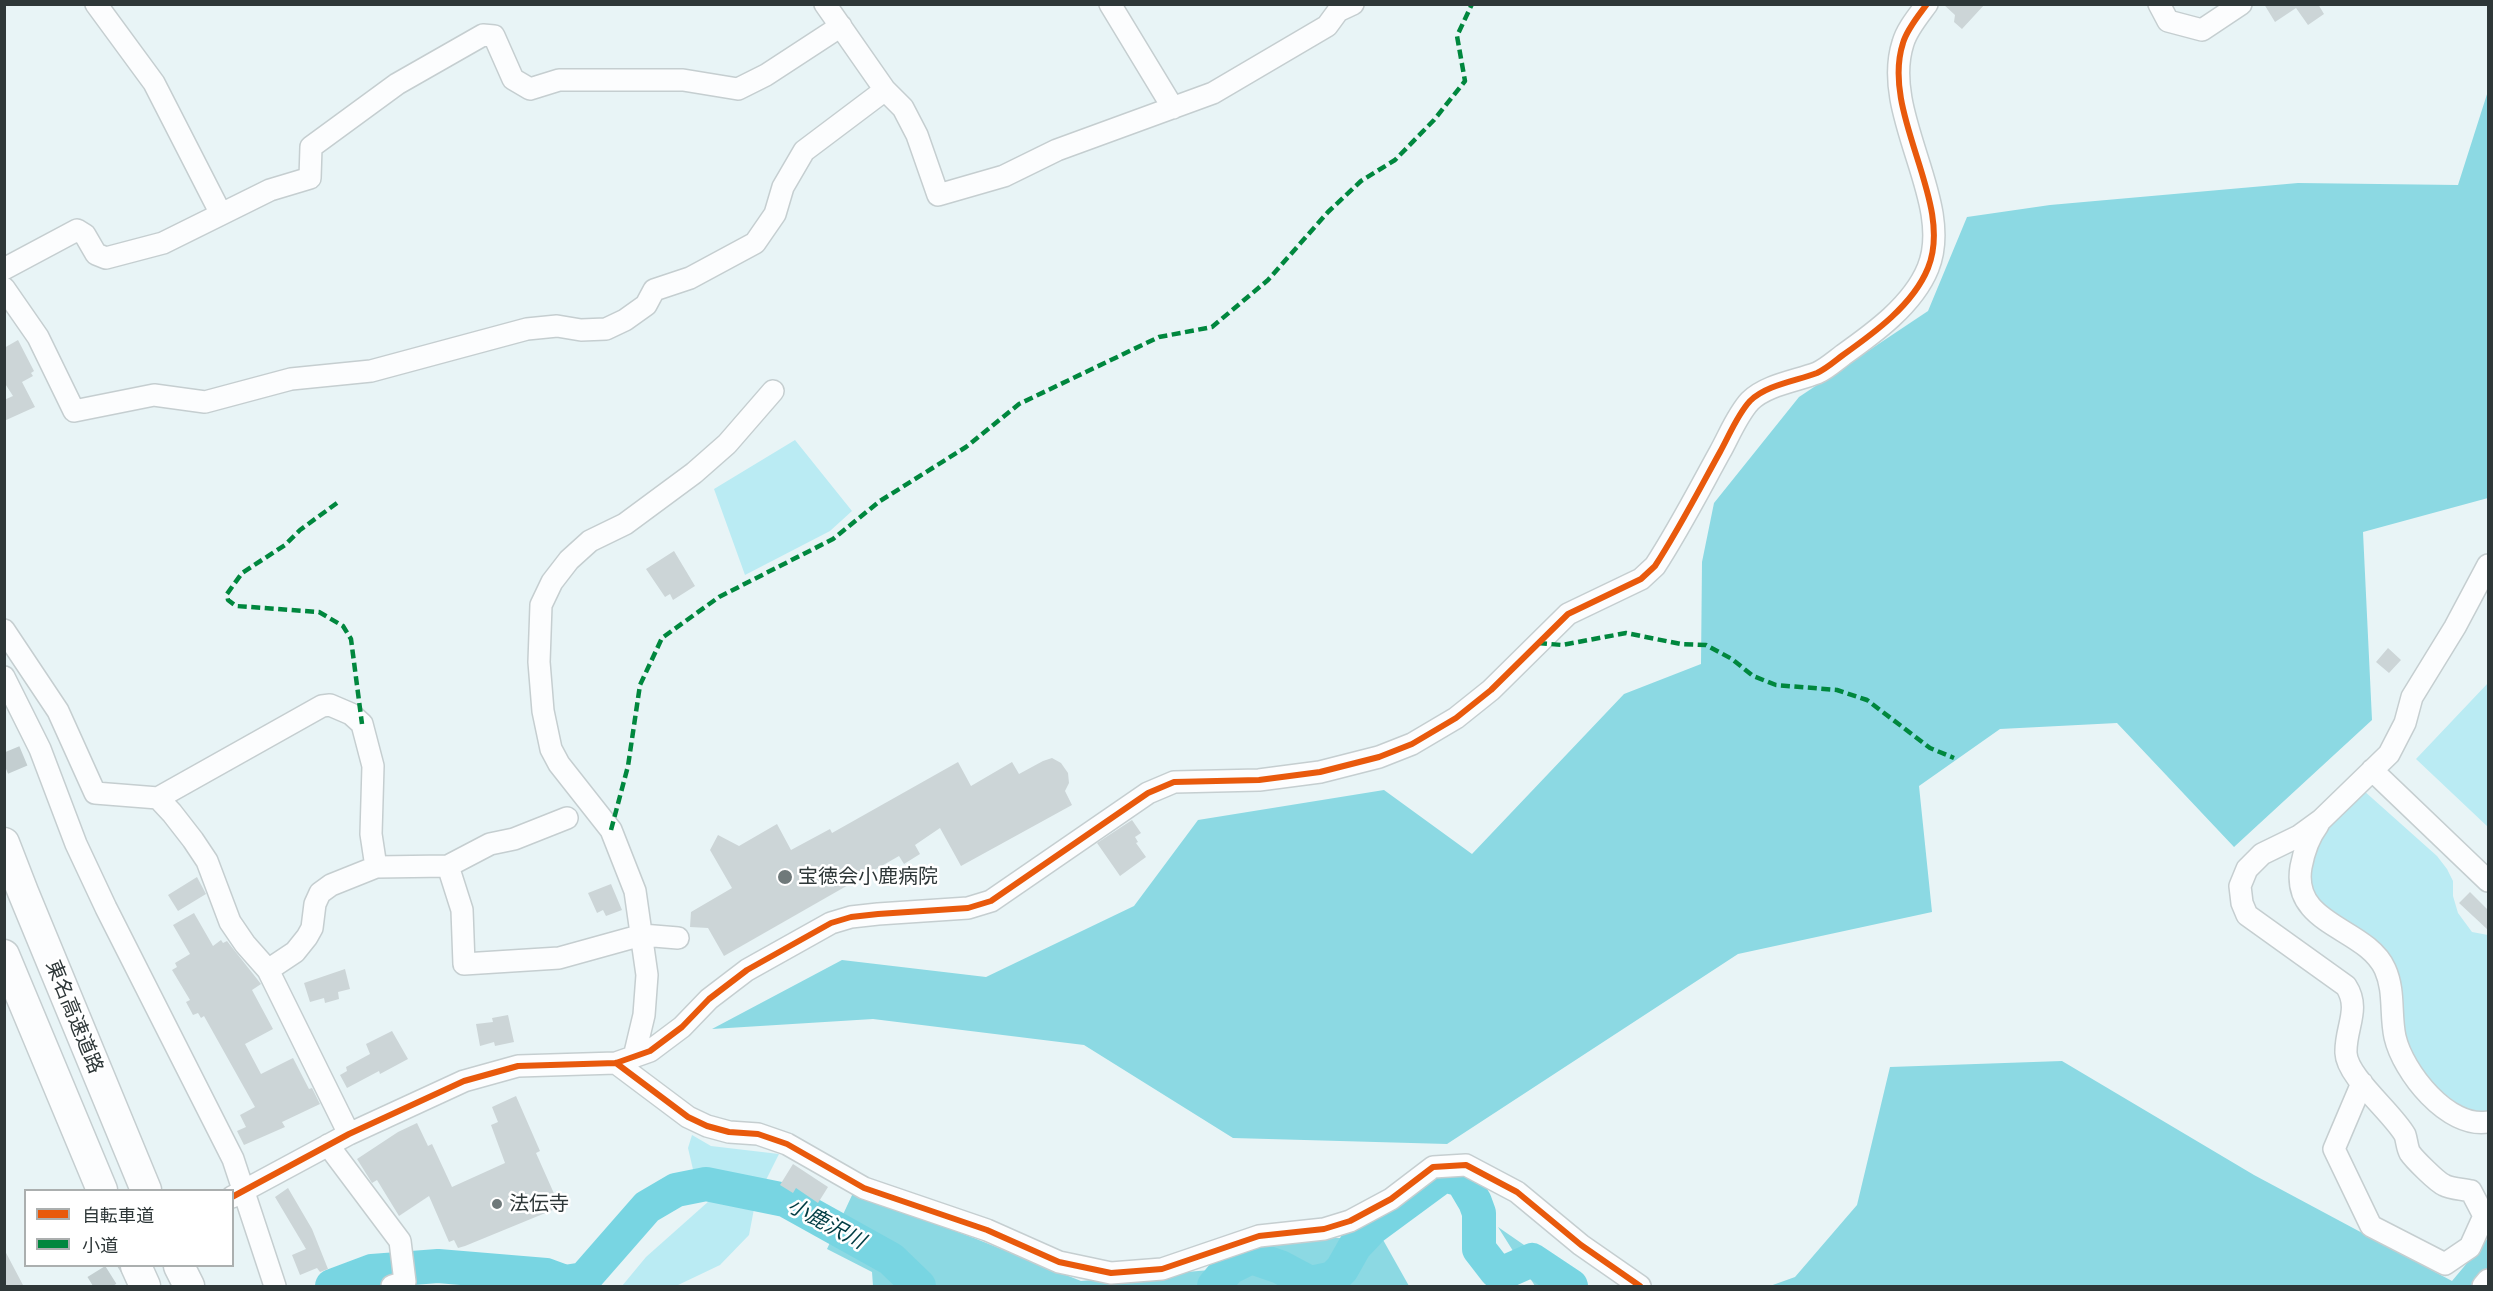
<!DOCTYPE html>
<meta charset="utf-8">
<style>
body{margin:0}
#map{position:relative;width:2493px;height:1291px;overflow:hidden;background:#e8f4f6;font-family:Montserrat,"Noto Sans JP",sans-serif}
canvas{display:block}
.frame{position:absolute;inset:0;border:6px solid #2e3738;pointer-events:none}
.legend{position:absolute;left:24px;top:1189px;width:210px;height:78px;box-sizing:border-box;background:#fff;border:2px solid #abafaf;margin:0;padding:8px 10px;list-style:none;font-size:18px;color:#2e3738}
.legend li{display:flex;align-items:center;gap:12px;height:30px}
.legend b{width:30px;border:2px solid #abafaf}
</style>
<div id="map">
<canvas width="2493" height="1291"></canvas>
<div class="frame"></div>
<ul class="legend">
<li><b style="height:8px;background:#e8590c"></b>自転車道</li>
<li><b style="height:8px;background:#00873e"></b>小道</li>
</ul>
</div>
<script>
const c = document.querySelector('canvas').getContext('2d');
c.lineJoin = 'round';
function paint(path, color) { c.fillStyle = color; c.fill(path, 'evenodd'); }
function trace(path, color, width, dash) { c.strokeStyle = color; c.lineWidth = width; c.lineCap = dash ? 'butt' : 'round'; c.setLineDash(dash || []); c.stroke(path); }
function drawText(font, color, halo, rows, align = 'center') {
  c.font = font + ' Montserrat,"Noto Sans JP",sans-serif'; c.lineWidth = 5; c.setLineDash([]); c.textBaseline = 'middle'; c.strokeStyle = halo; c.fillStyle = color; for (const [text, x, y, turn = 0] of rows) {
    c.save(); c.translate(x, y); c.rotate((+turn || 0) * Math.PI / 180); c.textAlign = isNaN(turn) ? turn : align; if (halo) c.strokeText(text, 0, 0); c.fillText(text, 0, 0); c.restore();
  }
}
paint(new Path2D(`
 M795 440 852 511 830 531 745 575 714 489Z
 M2488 683V827L2416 759Z
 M2363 790 2437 856 2447 869 2453 881V896L2458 913 2472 932 2488 935V1115H2478L2463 1108 2423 1077 2405 1049 2398 998 2341 920 2316 899 2310 886 2311 848 2325 827Z
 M692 1135 711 1146 779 1154 761 1190 695 1178 688 1148Z
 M709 1201 754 1209 749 1235 720 1265 676 1286H622L646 1257Z`), '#baebf3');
paint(new Path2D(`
 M2488 91V498L2363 532 2372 720 2234 847 2117 723 2000 729 1919 786 1932 912 1738 954 1447 1144 1233 1138 1084 1045 873 1019 712 1029 842 960 986 977 1134 906 1198 820 1384 790 1472 854 1624 694 1701 664 1702 562 1714 503 1799 397 1928 311 1967 217 2050 205 2298 183 2458 185Z
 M2062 1061 2254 1175 2452 1281 2488 1238V1286H1770L1795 1277 1857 1205 1890 1067Z
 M853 1193 974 1238 1081 1281 1210 1270 1268 1244 1314 1238H1382L1409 1286H873L872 1272 827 1249Z
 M1498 1227 1569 1276 1589 1286H1535Z`), '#8cd9e3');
trace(new Path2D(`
 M332 1286 372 1271 438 1266 546 1275 565 1282 584 1279 647 1207 676 1190 706 1184 785 1200 891 1259 919 1286
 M1214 1286 1229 1268 1251 1257 1280 1267 1310 1283 1333 1278 1342 1269 1355 1246 1372 1228 1444 1175 1462 1180 1475 1202 1479 1213V1249L1496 1271 1505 1272 1532 1260 1571 1286`), '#78d5e2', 34);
paint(new Path2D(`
 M1943 4H1985L1962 29 1954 22 1955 15Z
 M2264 4H2318L2324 14 2308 25 2296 8 2275 22Z
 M18 340 34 371 31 373 33 376 22 382 35 407 4 421V400L13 396 4 382V348Z
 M674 551 695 586 673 600 670 594 665 597 646 569Z
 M2388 648 2401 660 2389 673 2376 662Z
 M1052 758 1061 763 1068 773 1069 783 1065 791 1072 805 961 866 940 828 915 845 920 854 904 864 899 856 724 956 708 928 690 927 691 912 732 888 710 850 718 835 739 846 777 824 791 850 830 829 832 833 958 762 971 786 1012 762 1019 774 1043 761Z
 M1132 820 1141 833 1135 837 1138 842 1136 843 1146 857 1120 876 1097 843Z
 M197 877 206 894 178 911 168 895Z
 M611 884 622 910 606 916 603 910 597 913 588 893Z
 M2470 892 2488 910V930L2459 903Z
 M194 913 213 946 221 940 223 943 227 941 261 984 252 990 273 1029 245 1044 261 1074 293 1058 309 1089 312 1088 320 1104 282 1122 285 1127 244 1145 237 1131 246 1127 240 1115 255 1107 204 1016 201 1018 198 1013 193 1015 186 1002 190 1000 172 970 177 967 175 963 190 954 173 925Z
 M345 969 350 989 338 992 339 999 325 1003 324 998 310 1002 304 983Z
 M508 1015 514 1042 495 1046 494 1042 480 1046 476 1024 493 1022 492 1018Z
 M392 1031 408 1059 380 1074 379 1071 347 1088 340 1075 347 1071 346 1067 370 1054 366 1044Z
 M516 1096 540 1151 536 1153 560 1207 465 1246 458 1248 454 1240 449 1242 429 1196 399 1216 377 1180 372 1183 357 1159 398 1132 417 1123 428 1146 432 1144 452 1187 505 1163 491 1125 498 1122 492 1107Z
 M793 1164 828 1187 818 1203 796 1188 793 1193 780 1185Z
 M288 1188 312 1229 328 1269 320 1272 317 1268 300 1275 292 1255 306 1249 275 1197Z
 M4 1249 24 1287H4Z`), '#ccd5d7');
trace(new Path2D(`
 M4 764 40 749
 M93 1286 125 1266`), '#c3ced0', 21, [21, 10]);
const minor = new Path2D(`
 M96 4 154 83 221 214
 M825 4 885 90 903 108 917 135 938 195 1004 176 1057 150 1213 93 1327 26 1338 11 1353 4
 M1110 4 1173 108
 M2159 4 2168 21 2202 30 2241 4
 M4 269 77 230 85 235 96 254 106 258 163 243 270 190 310 178 311 147 397 84 483 35 494 36 513 79 530 89 559 80H683L738 89 766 75 841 26
 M4 288 38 337 74 411 154 395 205 402 291 379 371 371 527 329 557 326 581 330 606 329 625 320 646 305 654 290 690 278 755 243 775 214 783 187 804 151 885 90
 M4 630 58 711 95 793 158 798 172 813 193 840 207 861 230 922 245 944 268 970 349 1134
 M4 677 40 749 76 844 106 908 233 1159 275 1286
 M2372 770 2488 881
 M158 798 322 706 330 705 351 714 362 724 373 766 371 834 376 867
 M2318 825C2309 837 2304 851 2301 867 2291 926 2366 927 2385 969 2395 991 2390 1014 2395 1037 2403 1072 2448 1129 2488 1122
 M448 866 462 910 464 964 559 958 642 935 678 938
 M268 970 295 952 307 937 312 928 315 904 320 893 331 885 376 867 448 866 490 844 514 839 567 818
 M634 1057 644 1015 647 975 635 891 611 830 559 764 551 749 543 711 539 662 541 605 552 582 569 560 590 541 625 524 694 473 727 444 773 391
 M616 1063 688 1117 707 1126 729 1132 758 1134 787 1144 864 1188 987 1230 1059 1262 1111 1273 1162 1269 1259 1236 1324 1229 1350 1221 1391 1199 1433 1167 1466 1165 1517 1192 1581 1245 1640 1286
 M2362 1083 2334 1149 2371 1226 2445 1264 2470 1247 2484 1216 2471 1191C2463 1189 2451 1189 2444 1185 2437 1182 2414 1159 2410 1153 2407 1148 2407 1141 2405 1135 2392 1112 2347 1077 2346 1053 2345 1028 2361 1009 2346 986L2247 915 2242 903 2240 886 2247 869 2262 854 2299 836 2321 820 2389 754 2405 723 2412 697 2455 627 2488 565
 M328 1145 400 1241 405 1282 392 1286
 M232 1197 349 1134 464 1081 518 1066 616 1063 650 1051 682 1027 709 999 747 970 831 923 851 917 878 914 968 908 991 901 1148 793 1174 782 1259 780 1320 772 1379 757 1412 744 1456 718 1491 690 1568 614 1641 579 1655 566C1679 529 1699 490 1720 452 1729 436 1737 415 1750 401 1766 385 1796 381 1817 373 1826 369 1835 361 1843 355 1874 333 1913 305 1928 268 1955 202 1880 114 1903 43 1907 29 1919 15 1927 4
 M2483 1286 2488 1280`);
const highway = new Path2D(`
 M4 843 23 892 146 1190
 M4 955 102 1190
 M136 1266 145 1286
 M179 1266 189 1286`);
trace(minor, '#c5ced0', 24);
trace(highway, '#c5ced0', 33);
trace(minor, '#fcfdfe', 21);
trace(highway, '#fcfdfe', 30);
trace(new Path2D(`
 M337 503 300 530 285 545 242 573 227 594 228 600 236 606 319 612 343 626 351 639 362 724
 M1538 643 1562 645 1626 633 1681 644 1706 645 1732 659 1753 676 1776 685 1837 690 1867 700 1930 748 1954 758
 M611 830 628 766 640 685 662 638 719 597 833 539 880 501 966 447 1019 404 1159 337 1212 327 1268 280 1328 212 1361 181 1395 160 1434 120 1465 81 1457 36 1472 4`), '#00873e', 4.5, [9, 4.5]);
trace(new Path2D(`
 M616 1063 688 1117 707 1126 729 1132 758 1134 787 1144 864 1188 987 1230 1059 1262 1111 1273 1162 1269 1259 1236 1324 1229 1350 1221 1391 1199 1433 1167 1466 1165 1517 1192 1581 1245 1640 1286
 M232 1197 349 1134 464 1081 518 1066 616 1063 650 1051 682 1027 709 999 747 970 831 923 851 917 878 914 968 908 991 901 1148 793 1174 782 1259 780 1320 772 1379 757 1412 744 1456 718 1491 690 1568 614 1641 579 1655 566C1679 529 1699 490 1720 452 1729 436 1737 415 1750 401 1766 385 1796 381 1817 373 1826 369 1835 361 1843 355 1874 333 1913 305 1928 268 1955 202 1880 114 1903 43 1907 29 1919 15 1927 4`), '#e8590c', 6);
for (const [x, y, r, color] of [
 [785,877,8,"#6f797a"],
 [497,1204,6,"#6f797a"]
]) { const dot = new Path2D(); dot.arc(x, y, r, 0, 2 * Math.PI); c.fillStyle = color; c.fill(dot); trace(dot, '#fff', 2); }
drawText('20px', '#2e3738', '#fff', [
 ["宝徳会小鹿病院",798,877],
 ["法伝寺",509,1204]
], 'left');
drawText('20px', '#2e3738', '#fff', [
 ["東名高速道路",74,1017,68]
]);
drawText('italic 21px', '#003c43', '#fff', [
 ["小鹿沢川",826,1224,28]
]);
</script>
